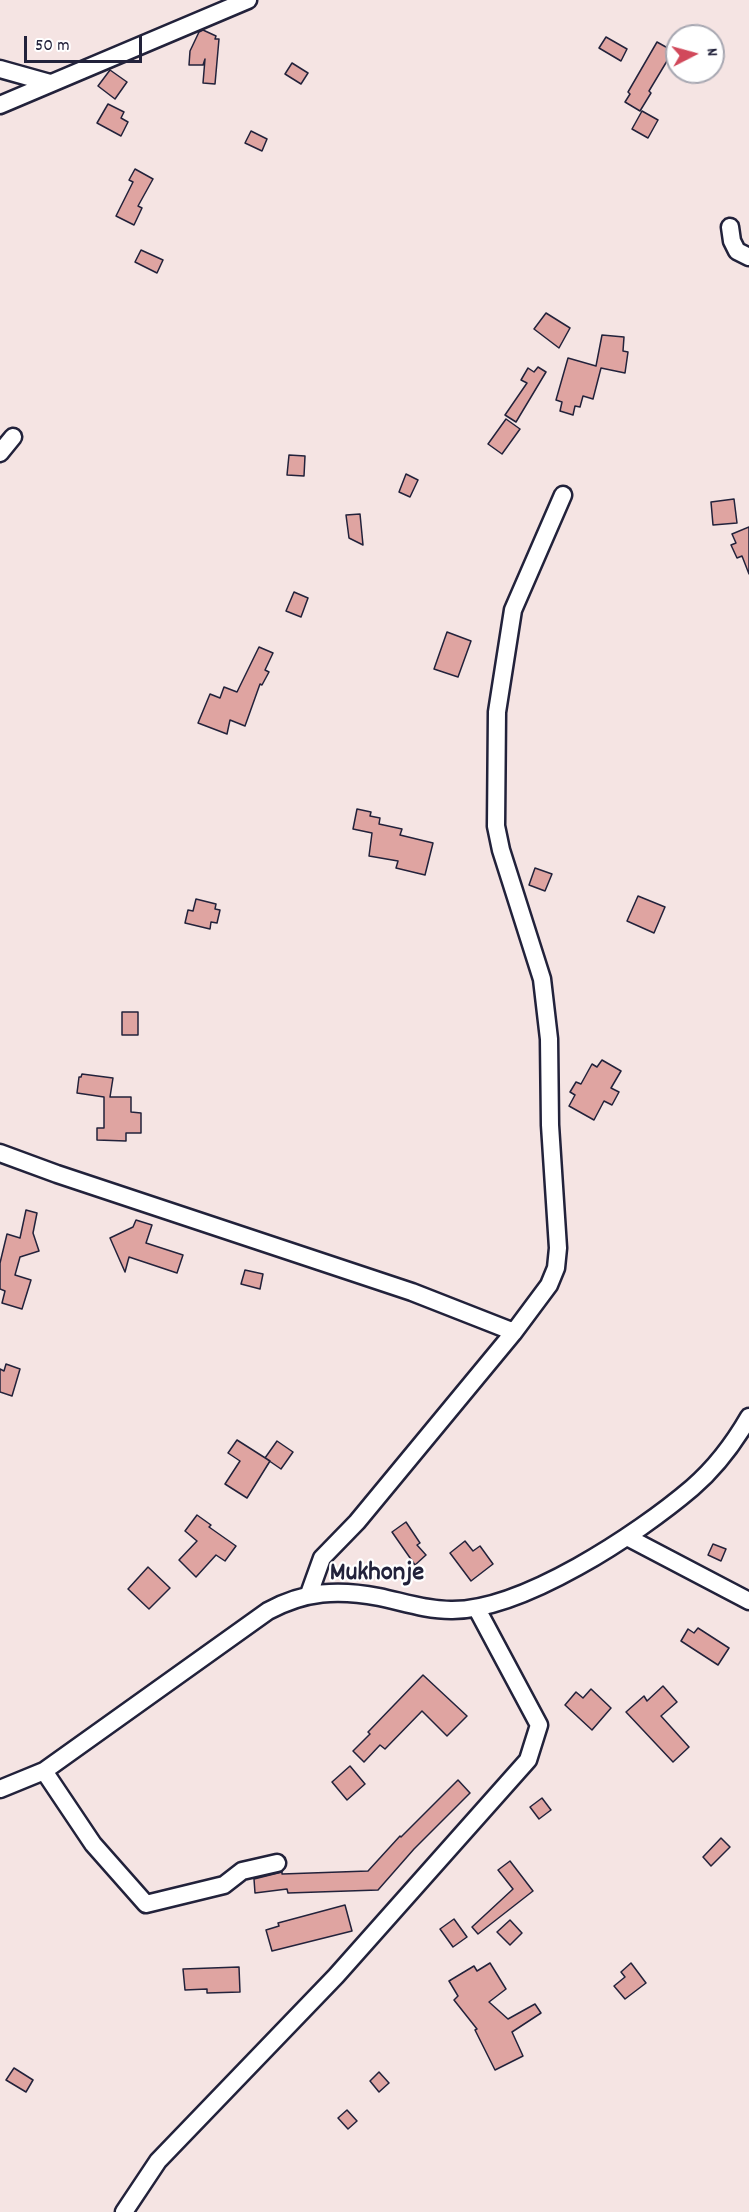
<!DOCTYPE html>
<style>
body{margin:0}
#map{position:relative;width:749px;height:2212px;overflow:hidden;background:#f5e4e3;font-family:Dekko,sans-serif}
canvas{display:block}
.north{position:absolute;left:665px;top:24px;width:60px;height:60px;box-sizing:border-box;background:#fff;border:2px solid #a7a7b1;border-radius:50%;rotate:84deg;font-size:16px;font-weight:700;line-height:24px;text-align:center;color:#22223b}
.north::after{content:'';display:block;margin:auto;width:21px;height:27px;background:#d1495b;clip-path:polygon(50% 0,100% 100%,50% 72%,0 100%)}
.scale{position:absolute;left:24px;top:36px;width:118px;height:27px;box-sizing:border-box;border:3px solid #22223b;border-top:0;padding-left:8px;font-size:18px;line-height:21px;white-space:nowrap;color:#22223b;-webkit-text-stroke:4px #fff;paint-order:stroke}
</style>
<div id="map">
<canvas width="749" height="2212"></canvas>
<div class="north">N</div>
<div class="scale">50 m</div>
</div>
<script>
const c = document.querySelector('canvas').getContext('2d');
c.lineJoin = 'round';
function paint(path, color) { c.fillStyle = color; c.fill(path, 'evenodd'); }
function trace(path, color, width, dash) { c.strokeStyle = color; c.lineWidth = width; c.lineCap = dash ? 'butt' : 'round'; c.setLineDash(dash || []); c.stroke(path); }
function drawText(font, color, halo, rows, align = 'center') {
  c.font = font + ' Dekko,sans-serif'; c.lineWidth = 4.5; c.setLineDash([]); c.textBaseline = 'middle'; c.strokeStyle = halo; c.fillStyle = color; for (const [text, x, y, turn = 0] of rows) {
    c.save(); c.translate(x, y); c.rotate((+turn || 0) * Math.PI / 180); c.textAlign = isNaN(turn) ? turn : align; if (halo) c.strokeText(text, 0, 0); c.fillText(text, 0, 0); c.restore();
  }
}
const building = new Path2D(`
 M203 30 216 36 215 39H219L215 84 203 83 205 59 203 65H189L190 51 199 32Z
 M606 37 627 49 621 61 599 48Z
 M657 42 673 51 649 91 651 93 640 111 625 102 630 94 628 92Z
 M292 63 308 73 301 84 285 74Z
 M110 70 127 82 115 99 98 86Z
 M108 104 124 112 121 118 128 122 121 136 97 123Z
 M642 111 658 120 648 138 632 129Z
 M251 131 267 139 262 151 245 143Z
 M135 169 153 179 138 206 142 208 134 225 116 216 133 182 129 180Z
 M141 250 163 260 157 273 135 262Z
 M546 313 570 328 559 348 534 329Z
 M602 335 624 337 623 351 628 352 625 373 601 368 593 399 583 396 580 407 575 406 573 415 560 411 562 402 556 400 568 358 596 366Z
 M538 367 546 372 516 422 505 415 527 383 521 380 528 368 534 372Z
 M506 419 520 429 502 454 488 444Z
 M289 455 305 456 304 476 287 475Z
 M406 474 418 480 410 497 399 492Z
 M734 499 737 523 713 525 711 502Z
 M360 514 363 545 349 538 346 515Z
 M749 527V574L742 556 737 558 731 545 736 543 732 534Z
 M294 592 308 598 301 617 286 611Z
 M447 632 471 641 458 677 434 669Z
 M259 647 273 653 265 670 269 672 262 685 260 684 245 726 230 720 227 734 198 723 210 694 220 698 224 687 237 692Z
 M357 809 371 812 370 816 380 818 379 824 402 829 400 835 433 843 425 875 396 868 398 861 369 856 372 833 353 829Z
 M535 868 552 874 545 891 529 885Z
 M638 896 665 907 654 933 627 921Z
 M196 899 216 904 215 909 220 910 217 923 211 922 210 929 185 923 188 910 193 911Z
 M122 1012H138V1035H122Z
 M602 1060 621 1071 611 1088 619 1092 612 1105 604 1101 594 1120 569 1106 575 1095 570 1092 576 1082 581 1084 592 1064 597 1067Z
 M82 1074 113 1078 110 1097H131V1112L141 1113V1133H126V1141L97 1140V1128H104V1097L77 1093 79 1077H81Z
 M26 1210 37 1213 33 1233 39 1251 20 1257 15 1275 31 1280 22 1309 2 1303 5 1291 0 1289V1263L7 1234 20 1238Z
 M136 1220 152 1225 146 1243 183 1255 177 1273 129 1257 125 1272 110 1238 133 1227Z
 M245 1270 263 1274 260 1289 241 1284Z
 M6 1364 20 1369 12 1396 0 1392V1369L4 1371Z
 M237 1440 270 1461 247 1498 225 1484 240 1461 228 1453Z
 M277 1441 293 1452 281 1469 265 1458Z
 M197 1515 211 1525 209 1527 236 1546 225 1561 216 1555 196 1577 179 1560 197 1541 185 1531Z
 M406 1522 420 1543 417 1545 426 1555 415 1565 392 1532Z
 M465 1541 473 1551 480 1546 493 1564 471 1581 450 1553Z
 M713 1544 726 1549 721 1561 708 1555Z
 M148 1567 170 1588 149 1609 128 1589Z
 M698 1628 729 1648 718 1665 681 1641 688 1629 694 1633Z
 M423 1675 467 1716 447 1736 422 1711 385 1749 380 1745 364 1762 353 1751 370 1734 368 1732Z
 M663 1686 677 1702 661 1716 689 1747 673 1762 626 1712 644 1696 647 1701Z
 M591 1689 611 1708 592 1730 565 1705 576 1692 583 1698Z
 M350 1766 365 1784 347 1800 332 1782Z
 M458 1780 470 1793 414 1849 378 1890 288 1893 287 1889 255 1893 254 1879 282 1872V1874L368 1871 400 1836 401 1837Z
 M542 1798 551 1810 539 1819 530 1807Z
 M721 1838 730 1847 711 1866 703 1857Z
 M510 1861 533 1891 478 1934 472 1927 513 1889 498 1870Z
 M345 1905 352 1931 272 1951 266 1930 279 1926 278 1923Z
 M454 1919 467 1937 453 1947 440 1929Z
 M510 1920 522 1933 510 1945 497 1932Z
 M490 1963 506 1989 489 2002 508 2019 535 2004 541 2013 512 2032 523 2056 495 2070 475 2030 477 2029 454 2000 458 1996 449 1981 474 1966 477 1971Z
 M631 1963 646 1983 625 1999 614 1986 625 1977 621 1972Z
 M239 1967 240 1992 207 1993V1989L185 1990 183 1969Z
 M14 2068 33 2080 26 2092 6 2080Z
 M379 2072 389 2083 379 2092 370 2081Z
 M347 2110 357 2121 348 2129 338 2118Z`);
paint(building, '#dfa4a1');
trace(building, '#22223b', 1.5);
const street = new Path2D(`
 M0 69 50 83
 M0 105 248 0
 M730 227 732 241 737 251 749 257
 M0 453 13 437
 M0 1153 57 1174 412 1292 514 1332
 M627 1537 749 1601
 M309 1594 322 1558 357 1522 514 1332 549 1285 556 1268 558 1248 550 1125 549 1039 542 979 501 850 496 826 497 712 513 610 563 495
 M44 1771 93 1844 146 1904 224 1885 242 1871 277 1863
 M0 1789 44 1771 268 1611C305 1591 338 1589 379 1597 403 1602 426 1610 451 1610 522 1611 638 1534 692 1488 714 1469 734 1443 749 1417
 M124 2212 158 2161 336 1976 528 1760 539 1725 477 1609`);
trace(street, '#22223b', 21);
trace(street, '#fff', 16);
drawText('bold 27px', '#22223b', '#fff', [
 ["Mukhonje",377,1575]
]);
</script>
